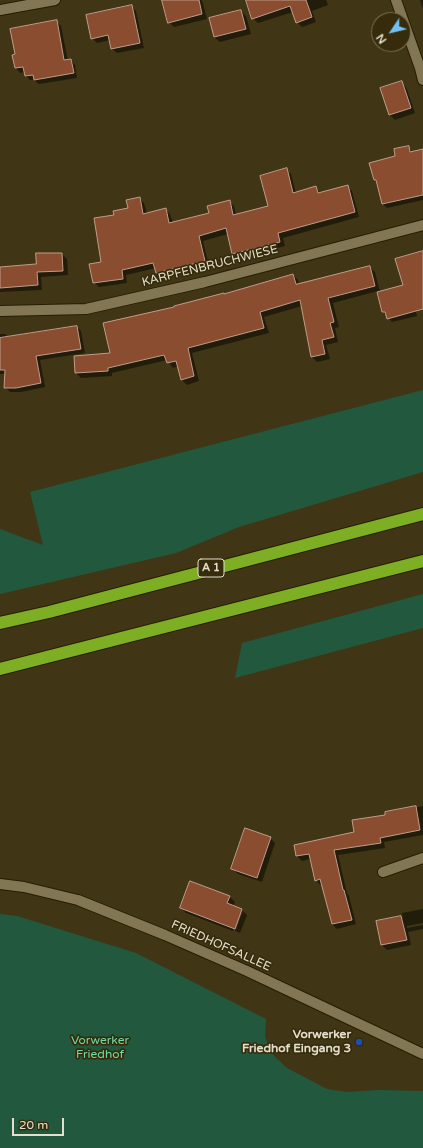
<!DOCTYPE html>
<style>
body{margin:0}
#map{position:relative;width:423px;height:1148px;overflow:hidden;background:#403616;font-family:"Varela Round",sans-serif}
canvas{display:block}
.north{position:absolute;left:371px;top:12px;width:40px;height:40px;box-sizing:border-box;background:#362c0b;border:1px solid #7c7358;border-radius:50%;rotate:235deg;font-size:11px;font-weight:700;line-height:16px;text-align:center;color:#e4decc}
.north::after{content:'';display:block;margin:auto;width:14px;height:18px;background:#72c1f5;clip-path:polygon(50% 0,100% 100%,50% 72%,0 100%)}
.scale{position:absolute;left:12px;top:1118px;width:52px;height:18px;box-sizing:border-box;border:2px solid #e4decc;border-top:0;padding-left:5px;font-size:12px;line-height:14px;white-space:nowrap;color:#e4decc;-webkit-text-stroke:3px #362c0b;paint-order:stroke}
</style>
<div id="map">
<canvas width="423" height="1148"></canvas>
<div class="north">N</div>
<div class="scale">20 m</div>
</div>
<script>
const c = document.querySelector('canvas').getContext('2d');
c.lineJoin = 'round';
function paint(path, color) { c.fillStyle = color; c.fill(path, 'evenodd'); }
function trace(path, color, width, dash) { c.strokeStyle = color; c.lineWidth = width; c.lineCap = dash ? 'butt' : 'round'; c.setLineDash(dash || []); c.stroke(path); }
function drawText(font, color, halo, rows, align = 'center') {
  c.font = font + ' "Varela Round",sans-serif'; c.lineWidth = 3.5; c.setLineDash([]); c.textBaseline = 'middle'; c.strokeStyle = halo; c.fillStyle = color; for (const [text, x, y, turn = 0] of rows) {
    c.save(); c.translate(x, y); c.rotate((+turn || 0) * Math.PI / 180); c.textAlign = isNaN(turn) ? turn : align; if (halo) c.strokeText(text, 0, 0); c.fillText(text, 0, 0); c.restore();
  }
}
paint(new Path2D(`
 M423 390V472L239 527 176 553 0 594V529L43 545 30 492Z
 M423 594V628L235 678 242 643Z
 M0 914 17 916 136 953 266 1019 265 1037 274 1056 287 1068 327 1089 346 1092 379 1090 423 1091V1148H0Z`), '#22593e');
paint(new Path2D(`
 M165 0H202L207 19 174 27 169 22Z
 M247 0H326L328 5 312 11 316 22 302 27 297 22 293 12 258 23 253 18Z
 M420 0H423V9Z
 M132 7 136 11 144 48 117 53 112 49 110 40 97 43 92 38Z
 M241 11 246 16 251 34 220 42 214 37 210 19Z
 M56 21 61 26 68 61 71 60 75 65 77 78 39 84 34 80H30L26 76 25 72 20 73 16 68 14 55Z
 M401 82 406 87 415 113 395 120 390 115 381 89Z
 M408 147 413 152 423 150V200L387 208 383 204 378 183 374 180 396 156Z
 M286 170 291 174 296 193 315 188 320 192 347 186 352 191 359 217 283 238 285 246 238 258 233 253 228 234 203 241 209 266 162 278 157 273 156 268 126 275 127 283 99 287 94 282 102 263 115 216 129 209 139 198 144 203 147 214 165 209 170 214 173 223 210 214 229 201 234 206 236 215 270 207Z
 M62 254 67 259 68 275 41 277 42 290 0 292V268L37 265Z
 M370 267 375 272 380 292 410 289 417 316 392 322 383 312 378 291 333 303 339 327 335 328 338 342 326 345 330 359 317 362 312 357 302 306 264 317 269 333 192 353 199 381 187 385 182 380 179 366 173 368 167 360 112 373V376L81 378 76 373 111 354 176 308 293 275 298 280 299 285Z
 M77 327 81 331 85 353 40 360 45 387 21 392H10L5 387 6 374H0V334H5L9 338Z
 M423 806V835L384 842 385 848 338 855 347 893 349 896 356 924 337 929 332 924 323 885H320L316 880 311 859 302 861 297 856 355 833 387 816 386 813Z
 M270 838 275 843 262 882 238 874 232 869Z
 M190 882 230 897 235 902 233 906 242 910 247 915 240 933 235 931 243 911H240L233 931 186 913 181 908Z
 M423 909V923L407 926V928L423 925V929L408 932 411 945 387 950 382 945 401 917 403 919 402 913Z`), '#0007');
const building = new Path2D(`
 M162 0H199L202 14 168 23Z
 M246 0H306L312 17 296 23 290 6 252 19Z
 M132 5 140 43 111 49 108 35 91 39 86 15Z
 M241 10 246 29 214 37 209 18Z
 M57 20 64 60 71 59 74 73 34 80 33 75 25 76 23 67 15 68 12 55 15 54 10 29Z
 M402 81 411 108 389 115 380 88Z
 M409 146 410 152 423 149V195L382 204 376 180H374L369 163 395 156 394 149Z
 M287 168 293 193 316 186 318 193 348 185 355 212 278 233 280 242 232 254 226 228 199 236 205 261 156 273 153 263 122 270 123 279 93 283 89 264 101 262 94 218 114 215 113 211 128 208 126 200 140 197 143 214 166 208 169 223 209 213 207 206 230 200 233 215 268 206 260 176Z
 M423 251V309L387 319 385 312H382L377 292 403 285 395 259Z
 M36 253H62L63 271 37 272 38 285 0 288V267L36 264Z
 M370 266 375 286 328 298 334 322 330 323 334 337 322 340 325 354 311 357 300 300 260 312 264 328 188 348 194 376 181 380 176 361 167 363 164 355 108 368V371L75 373 74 356 110 353 103 323 174 307V306L224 293V294L293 274 296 284Z
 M77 326 81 349 36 356 41 383 16 388H4L5 370H0V338Z
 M416 806 420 830 380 838 381 843 334 850 343 890H344L352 920 332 924 320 879 315 881 309 854 296 856 294 845 354 832 352 820 385 815V812Z
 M245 828 271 837 257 878 231 869Z
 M190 881 230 896 227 903 242 909 235 929 180 908Z
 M401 916 407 940 381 945 376 921Z`);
paint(building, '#8b4d2f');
trace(building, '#c09c8b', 1);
const street = new Path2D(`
 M396 0 420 68 423 80
 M0 10 55 0
 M0 311 86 309 205 282 423 225
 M383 872 423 858`);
const secondary = new Path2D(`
 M0 884 24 887 78 900 165 935 247 971 423 1054`);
const highway = new Path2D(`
 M0 623 49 612 423 514
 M0 669 423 561`);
trace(street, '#271d00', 12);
trace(secondary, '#271d00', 12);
trace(highway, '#271d00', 14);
trace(street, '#827655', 10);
trace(secondary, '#827655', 10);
trace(highway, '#7eae24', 12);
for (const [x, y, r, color] of [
 [359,1042,4,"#1a4fb4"]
]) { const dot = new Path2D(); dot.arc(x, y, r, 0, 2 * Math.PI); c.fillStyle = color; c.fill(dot); trace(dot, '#362c0b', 1.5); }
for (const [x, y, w] of [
 [211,568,26]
]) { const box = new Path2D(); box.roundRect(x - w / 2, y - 9, w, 18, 3); c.fillStyle = '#362c0b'; c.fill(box); trace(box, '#e4decc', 1); }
drawText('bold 11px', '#e4decc', null, [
 ["A 1",211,568]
]);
drawText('12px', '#e4decc', '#362c0b', [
 ["KARPFENBRUCHWIESE",210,266,-14],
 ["FRIEDHOFSALLEE",221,946,24]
]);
drawText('bold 12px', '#e4decc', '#362c0b', [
 ["Vorwerker",351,1035],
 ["Friedhof Eingang 3",351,1049]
], 'right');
drawText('12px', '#72daa6', '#362c0b', [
 ["Vorwerker",100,1041],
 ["Friedhof",100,1055]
]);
</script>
